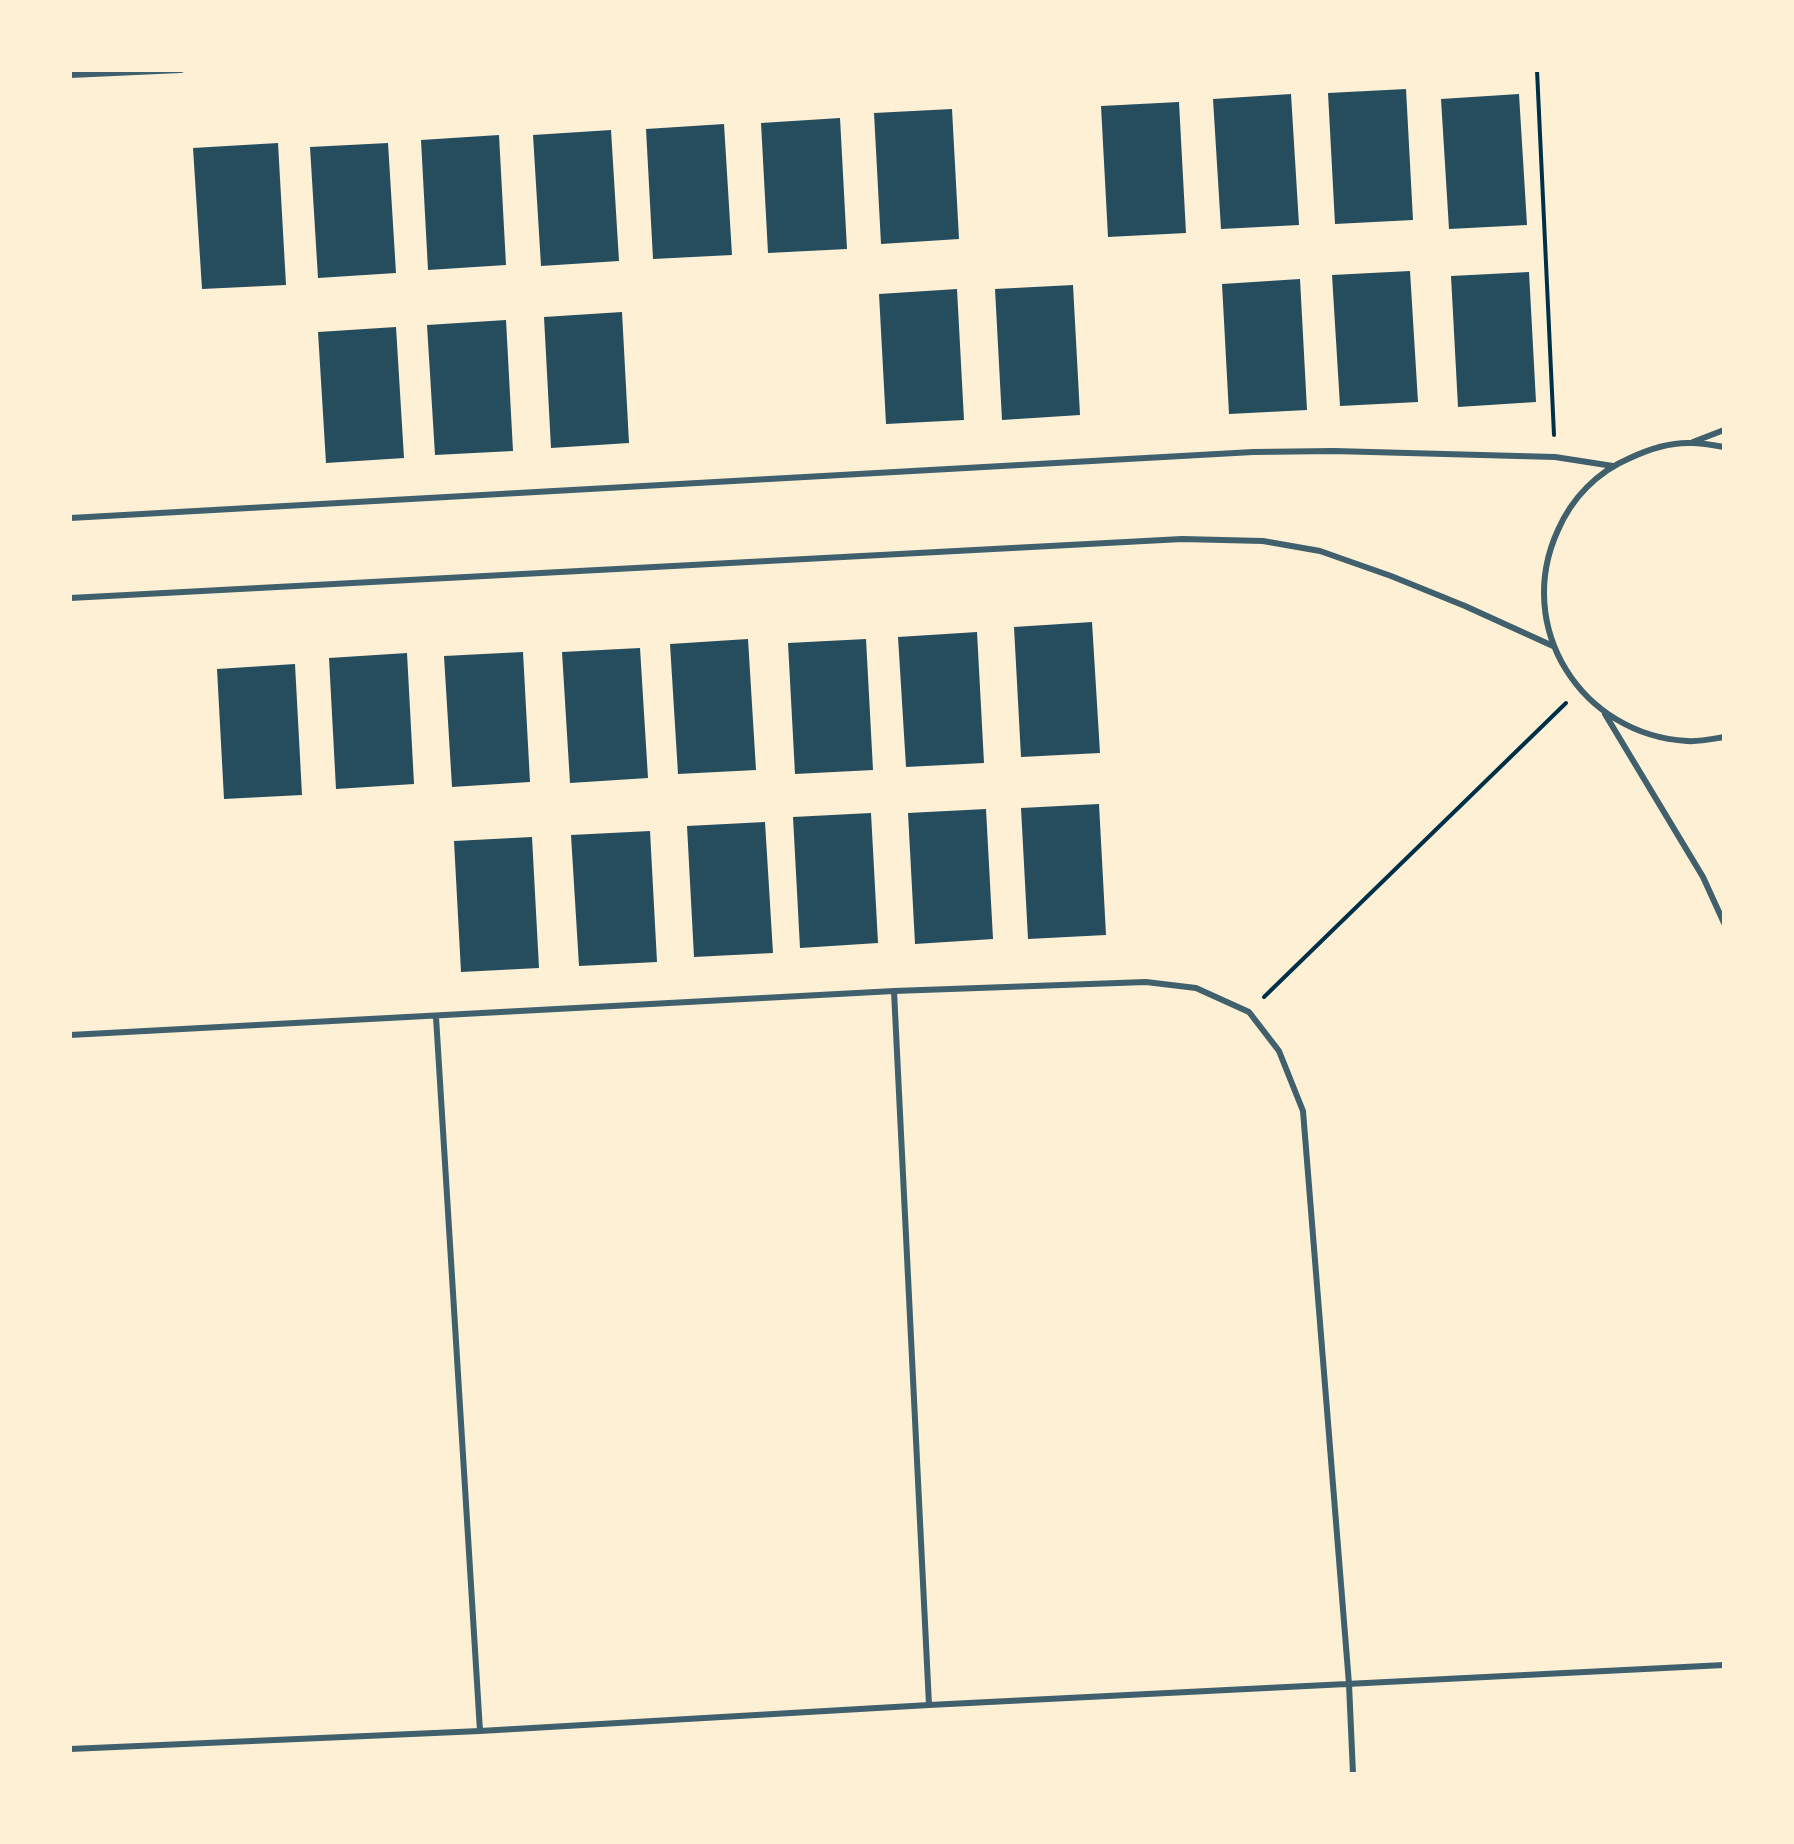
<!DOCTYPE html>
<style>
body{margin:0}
#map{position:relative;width:1794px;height:1844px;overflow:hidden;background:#fdf0d5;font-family:"Titillium Web",sans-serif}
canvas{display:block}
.frame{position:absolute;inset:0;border:72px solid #fdf0d5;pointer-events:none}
</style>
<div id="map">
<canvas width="1794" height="1844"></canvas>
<div class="frame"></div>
</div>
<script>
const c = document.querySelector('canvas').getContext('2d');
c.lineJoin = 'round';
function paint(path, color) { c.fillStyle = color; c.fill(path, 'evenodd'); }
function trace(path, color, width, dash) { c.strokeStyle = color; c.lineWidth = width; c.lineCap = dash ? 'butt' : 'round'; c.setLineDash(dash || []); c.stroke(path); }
paint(new Path2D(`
 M1406 89 1413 220 1335 224 1328 93Z
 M1291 94 1299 225 1221 229 1213 99Z
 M1519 94 1527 225 1449 229 1441 99Z
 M1179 102 1186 233 1108 237 1101 106Z
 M952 109 959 239 881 244 874 113Z
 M840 118 847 249 768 253 761 123Z
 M724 124 732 255 653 259 646 129Z
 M611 130 619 261 541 266 533 135Z
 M499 135 506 265 428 270 421 140Z
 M278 143 286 285 202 289 193 148Z
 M388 143 396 273 318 278 310 147Z
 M1410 271 1418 402 1340 406 1332 275Z
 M1529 272 1536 402 1458 407 1451 276Z
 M1300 279 1307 410 1229 414 1222 284Z
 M1073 285 1080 415 1002 420 995 289Z
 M957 289 964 420 886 424 879 294Z
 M622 312 629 443 551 448 544 317Z
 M506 320 513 451 435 455 427 325Z
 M396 327 404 458 326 463 318 332Z
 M1092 622 1100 753 1021 757 1014 627Z
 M977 632 984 763 906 767 898 637Z
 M748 639 756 770 678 774 670 644Z
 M866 639 873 770 795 774 788 643Z
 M640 648 648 778 570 783 562 652Z
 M523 652 530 782 452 787 444 656Z
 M407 653 414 784 336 789 329 658Z
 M295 664 302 795 224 799 217 669Z
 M1099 804 1106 935 1028 939 1021 808Z
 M986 809 993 939 915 944 908 813Z
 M871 813 878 943 800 948 793 817Z
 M765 822 773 953 694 957 687 826Z
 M650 831 657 962 579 966 571 835Z
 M532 837 539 968 461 972 454 841Z`), '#264d5e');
trace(new Path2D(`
 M1537 70 1554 435
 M1264 997 1566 703`), '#003049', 4);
trace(new Path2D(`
 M70 75 181 70
 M1693 442 1724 430
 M1724 447C1713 445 1702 443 1692 443 1671 442 1649 449 1630 458 1597 472 1572 498 1558 530 1513 628 1582 735 1687 741 1699 742 1712 739 1724 737
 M70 518 1253 452 1334 451 1555 457 1613 466
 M70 598 1182 539 1263 541 1320 551 1391 576 1465 606 1553 646
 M1605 714 1703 877 1724 923
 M894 991 929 1705
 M436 1017 480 1731
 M70 1035 894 991 1146 982 1196 988 1249 1012 1279 1051 1303 1111 1349 1684 1353 1774
 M70 1749 480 1731 929 1705 1724 1665`), '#3f606c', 6);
</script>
